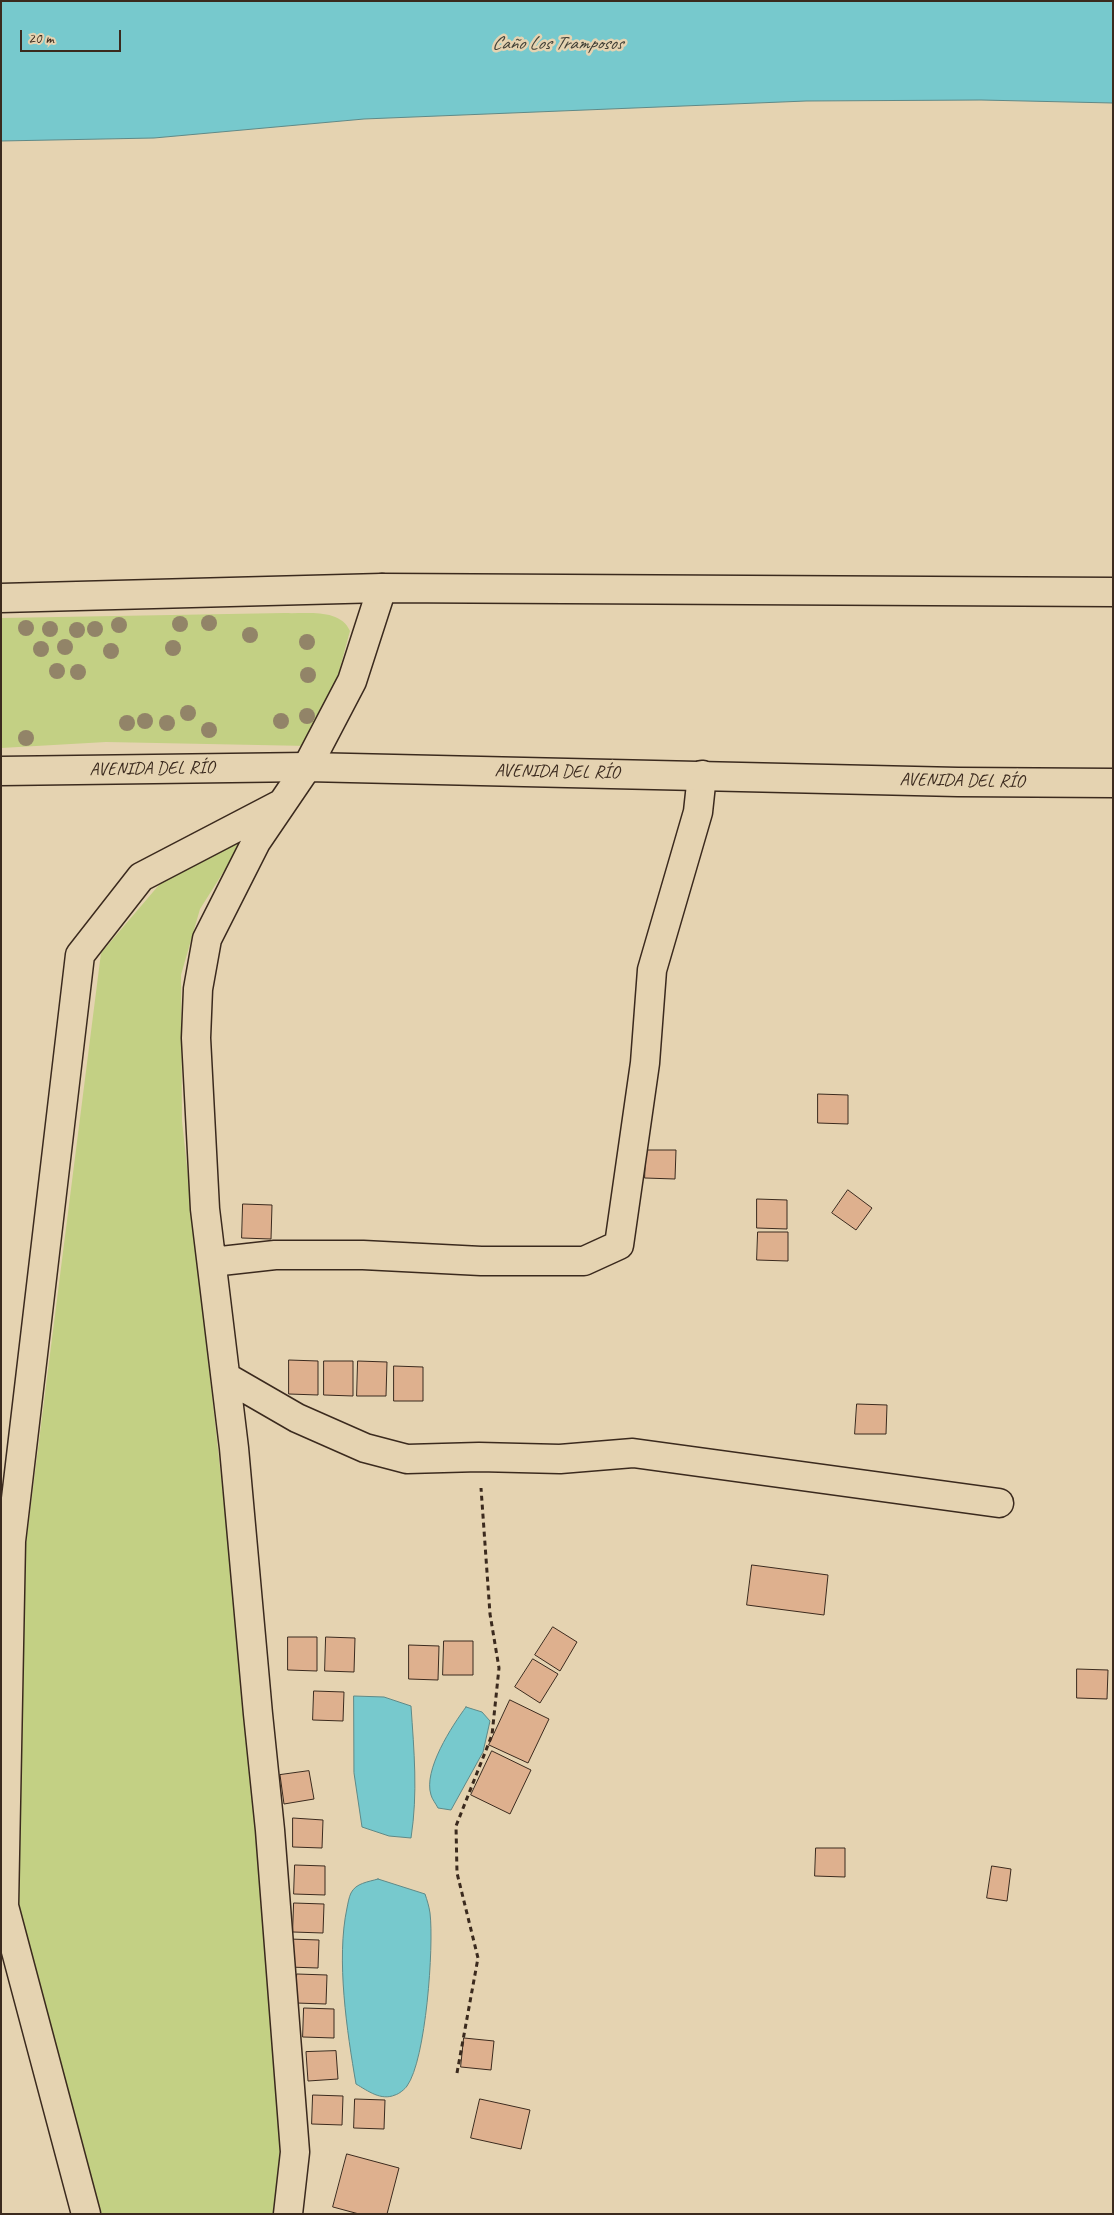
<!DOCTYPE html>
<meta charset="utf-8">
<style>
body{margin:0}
#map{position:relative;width:1114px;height:2215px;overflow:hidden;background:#e5d3b1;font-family:Caveat,sans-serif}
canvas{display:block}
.frame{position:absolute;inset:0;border:2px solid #3b2a1e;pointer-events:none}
.scale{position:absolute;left:20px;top:30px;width:101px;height:22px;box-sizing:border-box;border:2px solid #3b2a1e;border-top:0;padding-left:6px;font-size:15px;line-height:18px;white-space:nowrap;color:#3b2a1e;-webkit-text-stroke:4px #e5d3b1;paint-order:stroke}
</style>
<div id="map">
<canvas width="1114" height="2215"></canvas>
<div class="frame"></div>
<div class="scale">20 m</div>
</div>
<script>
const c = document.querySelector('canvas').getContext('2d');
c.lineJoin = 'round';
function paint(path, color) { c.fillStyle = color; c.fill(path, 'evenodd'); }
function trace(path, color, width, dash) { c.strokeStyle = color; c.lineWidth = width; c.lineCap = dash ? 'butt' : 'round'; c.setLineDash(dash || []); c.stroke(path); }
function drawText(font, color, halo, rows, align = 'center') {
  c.font = font + ' Caveat,sans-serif'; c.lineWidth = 5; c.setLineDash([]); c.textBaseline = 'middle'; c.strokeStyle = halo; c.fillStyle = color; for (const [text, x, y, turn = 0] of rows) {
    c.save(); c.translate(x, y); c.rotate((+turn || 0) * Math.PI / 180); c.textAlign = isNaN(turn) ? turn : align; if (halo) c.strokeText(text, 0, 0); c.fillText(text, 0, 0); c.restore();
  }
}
paint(new Path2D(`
 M285 613C307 614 340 608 350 631L322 734 309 746 106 742 1 748V618Z
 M250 830 200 909 181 975 182 1121 295 2152 280 2214H86L4 1906 26 1543 101 953 170 872Z`), '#c3d084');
const water = new Path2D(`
 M1 1H1113V103L981 100 806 101 364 119 154 138 1 141Z
 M354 1696 384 1697 411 1706C414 1751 418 1793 411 1838L389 1836 362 1827 354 1773Z
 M466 1707 482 1712 490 1721 483 1752 451 1810 438 1808C436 1804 432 1799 431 1795 423 1770 452 1726 466 1707Z
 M378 1879 425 1894C427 1900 429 1906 430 1913 434 1946 426 2060 407 2086 405 2089 399 2094 395 2095 381 2101 368 2091 356 2084 347 2032 336 1959 347 1908 348 1903 349 1897 351 1893 356 1883 368 1882 378 1879Z`);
paint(water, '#77c9cd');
trace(water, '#5f8987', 1);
const building = new Path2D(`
 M818 1094 848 1095V1124L818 1123Z
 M646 1150H676L675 1179 645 1178Z
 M848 1190 872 1208 856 1230 832 1213Z
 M757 1199 787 1200V1229L757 1228Z
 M243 1204 272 1205 271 1239 242 1238Z
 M758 1232H788V1261L757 1260Z
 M289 1360 318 1361V1395L289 1394Z
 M324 1361H353V1396L324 1395Z
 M358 1361 387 1362 386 1396H357Z
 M394 1366 423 1367V1401H394Z
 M857 1404 887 1405 886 1434H855Z
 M752 1565 828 1575 824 1615 747 1605Z
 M553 1627 577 1642 560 1671 535 1655Z
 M288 1637H317V1671L288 1670Z
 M326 1637 355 1638 354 1672 325 1671Z
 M444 1641H473V1675H443Z
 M409 1645 439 1646 438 1680 409 1679Z
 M533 1659 558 1674 540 1703 515 1687Z
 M1077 1669 1108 1670 1107 1699 1077 1698Z
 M314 1691 344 1692 343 1721 313 1720Z
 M510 1700 549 1719 528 1763 489 1745Z
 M492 1751 531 1770 510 1814 471 1795Z
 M309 1771 314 1799 284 1804 280 1775Z
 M293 1818 323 1820 322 1848 293 1847Z
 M816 1848H845V1877L815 1876Z
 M295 1865 325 1866V1895L294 1894Z
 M992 1866 1011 1869 1007 1901 987 1898Z
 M294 1903 324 1904 323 1933 293 1932Z
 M289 1939 319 1940 318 1968 288 1967Z
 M297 1974 327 1975 326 2004 296 2003Z
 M304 2008 334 2009V2038L303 2037Z
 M464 2038 494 2041 491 2070 461 2067Z
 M336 2051 338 2079 308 2081 306 2052Z
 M313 2095 343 2096 342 2125 312 2124Z
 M355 2099 385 2100 384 2129 354 2128Z
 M480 2099 530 2110 521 2149 471 2138Z
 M347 2154 399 2168 387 2214H359L333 2207Z`);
paint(building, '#deb08e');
trace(building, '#3b2a1e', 1);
const minor = new Path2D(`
 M212 1262 275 1255H363L481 1261H584L619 1245 645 1063 652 970 698 812 702 775
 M226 1377 297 1418 365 1448 407 1459 479 1457 560 1459 633 1453 999 1503
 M86 2214 4 1906 11 1541 80 955 141 877 281 804
 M288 2214 295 2152 270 1830 258 1714 234 1448 205 1209 196 1038 198 989 207 939 256 842 307 767 352 681 382 588`);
const secondary = new Path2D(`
 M1 598 382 588 1113 592
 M1 771 307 767 958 782 1113 783`);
trace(minor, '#3b2a1e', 31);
trace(secondary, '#3b2a1e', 31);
trace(new Path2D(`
 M457 2073 478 1958 457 1873 456 1826 492 1735 499 1668 490 1614 481 1488`), '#3b2a1e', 3, [5, 4]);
trace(minor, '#e5d3b1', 28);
trace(secondary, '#e5d3b1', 28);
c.fillStyle = '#928468';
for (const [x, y] of [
 [209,623],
 [180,624],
 [119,625],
 [26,628],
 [50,629],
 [95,629],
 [77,630],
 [250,635],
 [307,642],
 [65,647],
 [173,648],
 [41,649],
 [111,651],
 [57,671],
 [78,672],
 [308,675],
 [188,713],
 [307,716],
 [145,721],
 [281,721],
 [127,723],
 [167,723],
 [209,730],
 [26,738]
]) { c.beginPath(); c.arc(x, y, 8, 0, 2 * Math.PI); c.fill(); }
drawText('18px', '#3b2a1e', '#e5d3b1', [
 ["AVENIDA DEL RÍO",152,769,-1],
 ["AVENIDA DEL RÍO",557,772,1],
 ["AVENIDA DEL RÍO",962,781,1]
]);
drawText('italic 19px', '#444238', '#e5d3b1', [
 ["Caño Los Tramposos",557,44]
]);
</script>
